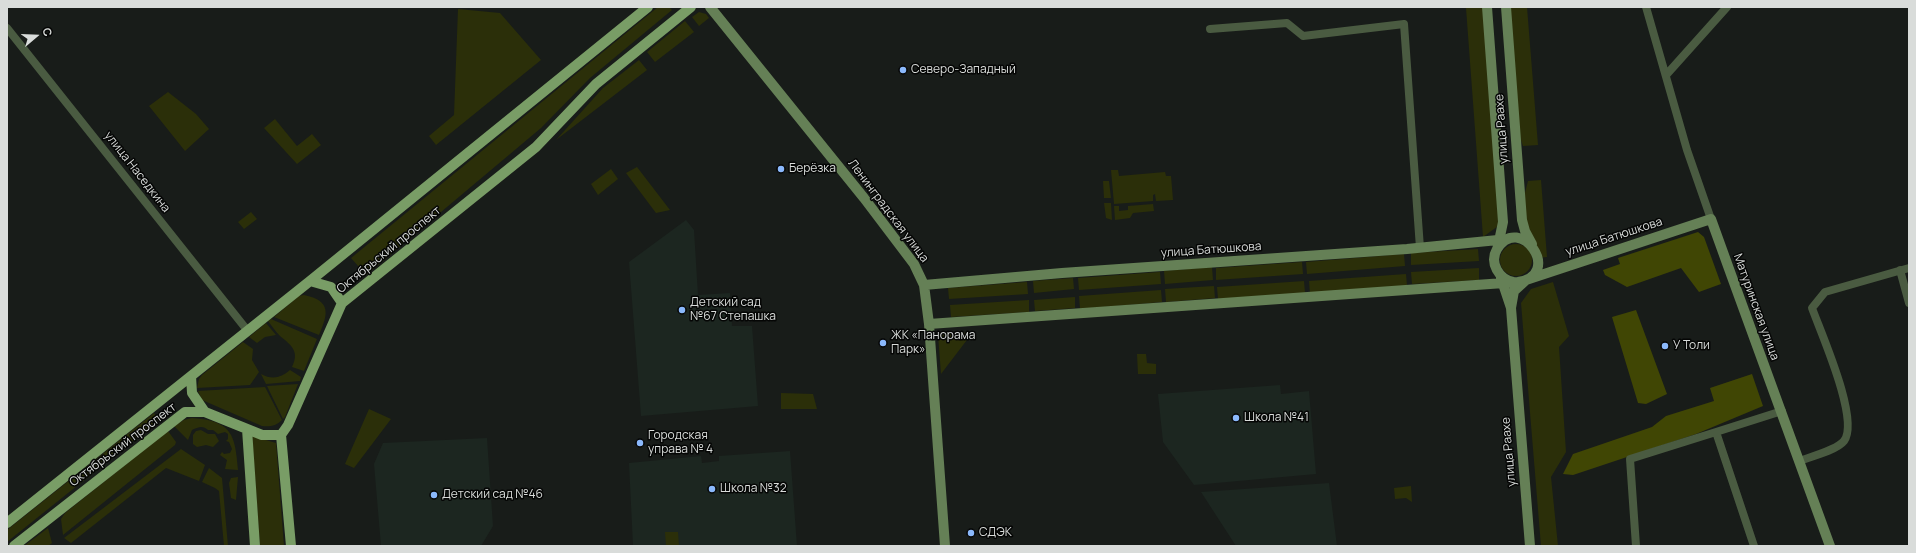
<!DOCTYPE html>
<meta charset="utf-8">
<style>
body{margin:0}
#map{position:relative;width:1916px;height:553px;overflow:hidden;background:#181c19;font-family:Manrope,sans-serif}
canvas{display:block}
.frame{position:absolute;inset:0;border:8px solid #d9dcda;pointer-events:none}
.north{position:absolute;left:16px;top:16px;width:40px;height:40px;-webkit-text-stroke:3px #050605;paint-order:stroke;rotate:71deg;font-size:11px;font-weight:700;line-height:16px;text-align:center;color:#d9dcda}
.north::after{content:'';display:block;margin:auto;width:14px;height:18px;background:#d9dcda;clip-path:polygon(50% 0,100% 100%,50% 72%,0 100%)}
</style>
<div id="map">
<canvas width="1916" height="553"></canvas>
<div class="frame"></div>
<div class="north">С</div>
</div>
<script>
const c = document.querySelector('canvas').getContext('2d');
c.lineJoin = 'round';
function paint(path, color) { c.fillStyle = color; c.fill(path, 'evenodd'); }
function trace(path, color, width, dash) { c.strokeStyle = color; c.lineWidth = width; c.lineCap = dash ? 'butt' : 'round'; c.setLineDash(dash || []); c.stroke(path); }
function drawText(font, color, halo, rows, align = 'center') {
  c.font = font + ' Manrope,sans-serif'; c.lineWidth = 3; c.setLineDash([]); c.textBaseline = 'middle'; c.strokeStyle = halo; c.fillStyle = color; for (const [text, x, y, turn = 0] of rows) {
    c.save(); c.translate(x, y); c.rotate((+turn || 0) * Math.PI / 180); c.textAlign = isNaN(turn) ? turn : align; if (halo) c.strokeText(text, 0, 0); c.fillText(text, 0, 0); c.restore();
  }
}
paint(new Path2D(`
 M686 220 694 230 698 295 730 293 732 326H752L758 406 641 416 629 262Z
 M1280 385 1281 394 1309 391 1316 474 1194 485 1163 442 1158 394Z
 M487 438 493 526 481 546H381L374 464 383 443Z
 M790 451 797 546H633L629 463 701 456 702 463 719 461V456Z
 M1329 483 1337 546H1236L1201 492Z`), '#1c2620');
paint(new Path2D(`
 M658 7H669L672 10 590 78 541 128 366 275 351 258Z
 M1487 7 1505 221 1483 237 1466 8Z
 M1506 7H1527L1538 145 1523 146 1515 123Z
 M458 9 500 13 541 60 436 145 429 136 454 115Z
 M699 12 706 14 709 18 699 26 692 17Z
 M685 21 694 32 655 62 647 52Z
 M639 60 647 70 556 140 603 88Z
 M168 92 196 114 209 129 185 151 149 106Z
 M275 119 297 146 312 134 321 145 297 164 264 128Z
 M637 167 670 210 656 213 626 173Z
 M611 169 618 179 598 195 591 184Z
 M1111 170H1118L1119 176 1165 172 1166 176H1171L1173 200 1156 201 1155 194 1153 195V201L1114 204Z
 M1541 180 1547 257 1538 258 1521 208 1528 181Z
 M1103 181H1109L1111 198H1104Z
 M1104 203H1111L1112 220 1106 218Z
 M1153 204 1154 211 1133 213 1130 218 1115 220 1114 206H1119V211L1128 210V206Z
 M251 212 257 219 244 229 238 222Z
 M1500 260a16 16 0 1 1 32 0a16 16 0 1 1-32 0Z
 M1478 249 1479 261 1411 265V253Z
 M1404 254 1405 266 1307 274 1306 262Z
 M1302 262 1303 274 1216 280V268Z
 M1212 267 1213 280 1165 284 1164 271Z
 M1479 268V280L1412 284 1411 272Z
 M1160 272 1161 284 1079 290 1078 278Z
 M1406 274 1407 286 1310 294 1309 281Z
 M1073 278 1074 289 1034 293 1033 281Z
 M1304 281 1305 293 1218 299 1217 287Z
 M1027 282 1028 294 949 299 948 288Z
 M1553 282 1569 336 1559 347 1566 452 1551 477 1558 546H1541L1521 303 1531 289Z
 M1214 286 1215 298 1166 302 1165 289Z
 M1161 290 1162 302 1080 309 1079 296Z
 M304 295C332 301 328 314 319 335L274 317 299 296Z
 M1075 297V308L1035 311 1034 300Z
 M1029 300V312L951 317 950 305Z
 M271 319 317 339 304 371 292 367C300 351 291 345 280 336 276 332 272 326 268 321Z
 M266 323 276 335 265 337 257 343 249 337Z
 M973 332 941 374 938 335Z
 M243 342 253 349 252 360 259 372 250 385 197 388 199 379 202 375Z
 M1137 354H1146L1147 363 1156 364V374H1138Z
 M290 370 301 377 300 381 266 384 261 374C272 380 281 378 290 370Z
 M298 384 285 417 283 419 267 386Z
 M265 387 282 420C276 426 270 427 262 426L202 400 198 391Z
 M781 393 813 394 817 409H781Z
 M369 409 391 419 354 468 345 464Z
 M154 413 159 420 7 542V530Z
 M192 418C232 421 235 434 238 470L225 469 227 460 220 455 222 452 224 454 230 453 232 449 229 442 226 441 228 439V434L225 432 218 434 213 430H208C203 425 198 427 192 430L188 440 174 426 184 420Z
 M201 430 208 434H215L219 441 213 447 206 445 197 447 193 444V435L196 431Z
 M168 431 176 442 175 445 63 535 61 519 65 513Z
 M252 436 276 443 284 546H260Z
 M181 449 205 465 199 481 166 468 71 543 64 538Z
 M209 468 222 478 228 546H224L219 491 215 488 202 482Z
 M238 477 236 500 231 498 229 483 231 478Z
 M1411 486 1412 502 1406 498 1395 499 1394 488Z
 M48 528 52 543 48 546H24Z
 M665 532H678L679 546H666Z`), '#2b2f09');
paint(new Path2D(`
 M1698 232 1704 237 1721 284 1699 292 1681 268 1627 287 1605 275 1603 270 1620 264 1618 258Z
 M1636 310 1667 394 1646 404 1638 403 1612 317Z
 M1752 374 1763 406 1696 434 1573 475 1563 474 1573 454 1652 427 1666 416 1714 401 1710 388Z`), '#404604');
trace(new Path2D(`
 M1646 7 1687 150 1711 219
 M7 28 247 330
 M1210 29 1287 23 1303 36 1404 24 1420 248
 M1667 74 1727 7
 M1900 270 1909 303
 M1799 461C1810 457 1837 450 1844 441 1860 420 1821 333 1812 308L1825 292 1909 268
 M1636 546 1630 459 1716 432
 M1754 546 1716 432 1782 411`), '#4a5b41', 8);
trace(new Path2D(`
 M710 7 864 198 914 264 924 285 929 324 945 546
 M1487 7 1503 222 1498 246
 M1506 7 1522 220 1525 231 1532 244
 M1501 278 1511 308 1530 546
 M924 285 1062 273 1407 249 1508 239
 M1511 308 1514 291 1526 280 1711 219C1750 328 1791 436 1830 546
 M929 324 1518 282C1564 275 1520 212 1497 249 1489 263 1499 279 1513 282`), '#658056', 10);
trace(new Path2D(`
 M310 281 331 287 342 303
 M191 376 192 393 205 412
 M247 429 255 546
 M281 435 291 546
 M7 523 310 281 648 7
 M14 546 185 412H205L262 435H281L288 425 342 303 536 147 596 84 691 7`), '#799d66', 10);
for (const [x, y, r, color] of [
 [903,70,4,"#8bb9fc"],
 [781,169,4,"#8bb9fc"],
 [682,310,4,"#8bb9fc"],
 [883,343,4,"#8bb9fc"],
 [1665,346,4,"#8bb9fc"],
 [1236,418,4,"#8bb9fc"],
 [640,443,4,"#8bb9fc"],
 [712,489,4,"#8bb9fc"],
 [434,495,4,"#8bb9fc"],
 [971,533,4,"#8bb9fc"]
]) { const dot = new Path2D(); dot.arc(x, y, r, 0, 2 * Math.PI); c.fillStyle = color; c.fill(dot); trace(dot, '#050605', 1.5); }
drawText('12px', '#d9dcda', '#050605', [
 ["Северо-Западный",911,70],
 ["Берёзка",789,169],
 ["Детский сад",690,303],
 ["№67 Степашка",690,317],
 ["ЖК «Панорама",891,336],
 ["Парк»",891,350],
 ["У Толи",1673,346],
 ["Школа №41",1244,418],
 ["Городская",648,436],
 ["управа № 4",648,450],
 ["Школа №32",720,489],
 ["Детский сад №46",442,495],
 ["СДЭК",979,533]
], 'left');
drawText('12px', '#d9dcda', '#050605', [
 ["улица Раахе",1502,129,-94],
 ["улица Наседкина",137,172,52],
 ["Ленинградская улица",888,211,53],
 ["улица Батюшкова",1614,237,-18],
 ["Октябрьский проспект",389,250,-39],
 ["улица Батюшкова",1211,250,-4],
 ["Матуринская улица",1756,307,70],
 ["Октябрьский проспект",123,445,-37],
 ["улица Раахе",1509,452,-95]
]);
</script>
